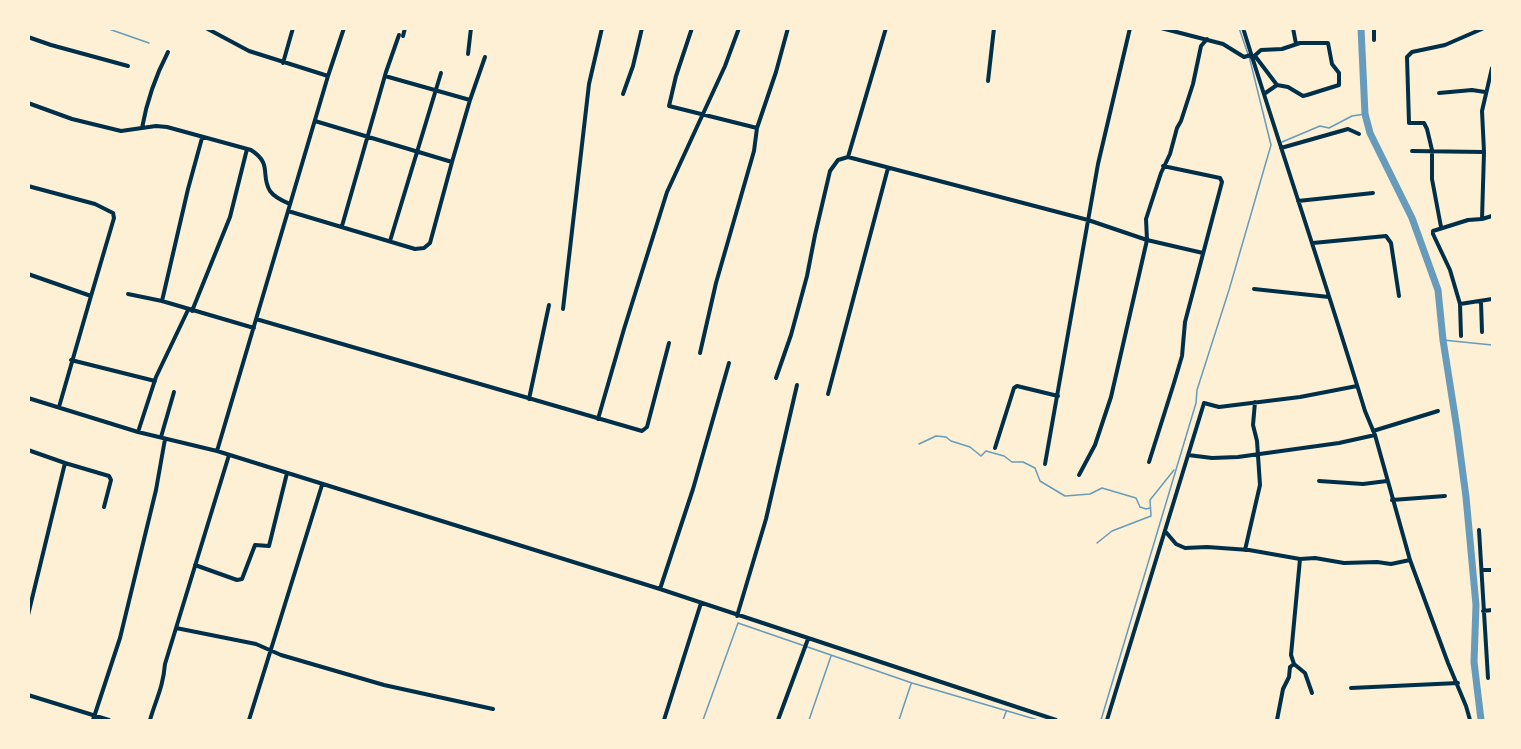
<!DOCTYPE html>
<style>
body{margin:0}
#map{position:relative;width:1521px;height:749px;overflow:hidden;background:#fdf0d5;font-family:"Playfair Display",serif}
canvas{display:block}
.frame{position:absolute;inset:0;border:30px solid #fdf0d5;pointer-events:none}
</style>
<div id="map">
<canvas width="1521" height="749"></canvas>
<div class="frame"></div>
</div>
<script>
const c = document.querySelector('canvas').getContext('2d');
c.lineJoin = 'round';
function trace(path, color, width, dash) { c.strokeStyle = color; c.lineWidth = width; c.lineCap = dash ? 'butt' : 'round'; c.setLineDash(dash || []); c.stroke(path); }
trace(new Path2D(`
 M106 28 149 43
 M1282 142 1320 126 1329 128 1352 116 1365 114
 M1443 340 1492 345
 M919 444 936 436 946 437 951 441 970 447 981 456 986 451 1004 456 1012 462H1023L1035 468 1040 481 1065 496 1090 494 1102 488 1136 498 1140 507 1146 509 1150 508
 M1097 543 1112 531 1151 516 1150 500 1174 470
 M703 720 738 623 912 683 1038 720
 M809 720 831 656
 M899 720 911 684
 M1003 720 1006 712
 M1101 720 1196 403 1197 390 1229 290 1271 145 1250 60 1239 28`), '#669bbc', 1.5);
trace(new Path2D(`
 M1361 28 1365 114 1370 133 1412 218 1438 290 1443 340 1457 429 1466 497 1476 605 1474 662 1481 720`), '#669bbc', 7);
trace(new Path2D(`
 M206 28 249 51 328 76
 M692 28 676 76 669 106 757 128
 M1161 28 1223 44 1244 57 1251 55
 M1243 28C1283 156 1326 283 1365 411L1375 435 1410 560 1448 663 1466 706 1470 720
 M1293 28 1296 44
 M1374 28V40
 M403 36 405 28
 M28 37 51 45 128 66
 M468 54 471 28
 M1255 56 1277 85
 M1252 58 1261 50 1282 49 1300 43H1328L1332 64 1339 73V85L1307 95 1303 96 1288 87 1277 85 1264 94
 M283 63 293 28
 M1492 68 1482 111 1484 152 1482 219 1492 216
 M385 76 470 100 452 162
 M988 81 994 28
 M1439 93 1472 90 1485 92
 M623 94 633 66 642 28
 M470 100 485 57
 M28 103 72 119 121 131 156 126 167 127 251 150C273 164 260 175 270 191 275 198 283 201 290 204
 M142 128C147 100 155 77 168 52
 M1281 148 1348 129 1359 134
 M1412 151 1484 152
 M848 157 886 28
 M28 186 95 204 113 213 114 218 91 296
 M1298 201 1373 193
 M288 211 415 249 424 248 430 243 452 162 315 121
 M342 226 386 72 399 35
 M1441 227 1432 179V150L1427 129 1424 123H1409L1407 57 1412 52 1445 45 1484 28
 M390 241 441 73
 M1313 243 1386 236 1391 243 1399 296
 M28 274 91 296 59 407
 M1254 289 1329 297
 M128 294 162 301 254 328
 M162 301 188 189 202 138
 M1481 302 1482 332
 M1460 304 1492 299
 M563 309 589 84 602 28
 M192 311 230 217 247 149
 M256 319 642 431 647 427 669 343
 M1461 336 1460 304 1450 270 1433 234V231L1468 220 1482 219
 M700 353 716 283 754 151 757 128 776 72 788 28
 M71 360 155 381
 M776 378 791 335 807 276 815 235 830 171 838 160 848 157 1088 220 1147 240 1203 253
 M828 394 888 168
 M28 398 138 432 217 451 660 589 1056 720
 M529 399 549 305
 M598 419 624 329 667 192 725 66 739 28
 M1373 431 1438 411
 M138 432 156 377 188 310
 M161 437 174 392
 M995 448 1014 388 1017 386 1058 396
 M28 450 65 463 28 615
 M217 451 328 76 344 28
 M1188 455 1212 458 1238 457 1339 443 1375 435
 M1149 462 1174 383 1182 356 1185 322 1222 182 1220 178 1163 166
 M65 463 109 476 111 480 104 507
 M1045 464 1098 164 1130 28
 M1079 475 1095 445 1111 397 1147 240 1146 219 1161 173 1170 154 1177 128 1181 121 1193 84 1201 46 1207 39
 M1319 481 1363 484 1387 481
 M1392 500 1445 496
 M1479 530 1488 678
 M1165 531 1176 544 1185 548 1207 547 1249 550 1300 559 1315 558 1344 563 1377 562 1391 564 1410 560
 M1245 550 1260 485 1257 441 1253 425 1255 402
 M1300 559 1291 655 1294 664 1305 673 1312 693
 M195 565 237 580 242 579 255 545 269 546 287 473
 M1482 570H1492
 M660 589 693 489 729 363
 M1483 611 1492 610
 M737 616 766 519 797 385
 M176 628 256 644 281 655 384 685 493 709
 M1351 688 1458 683
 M28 695 109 720
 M93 720 120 638 156 490 165 439
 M150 720C156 699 163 688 165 664L229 455
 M249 720 322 485
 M664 720 701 603
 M778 720 808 639
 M1107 720 1204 403 1219 407 1300 397 1357 386
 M1277 720 1283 689 1289 677 1290 667 1294 664`), '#003049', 4);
</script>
